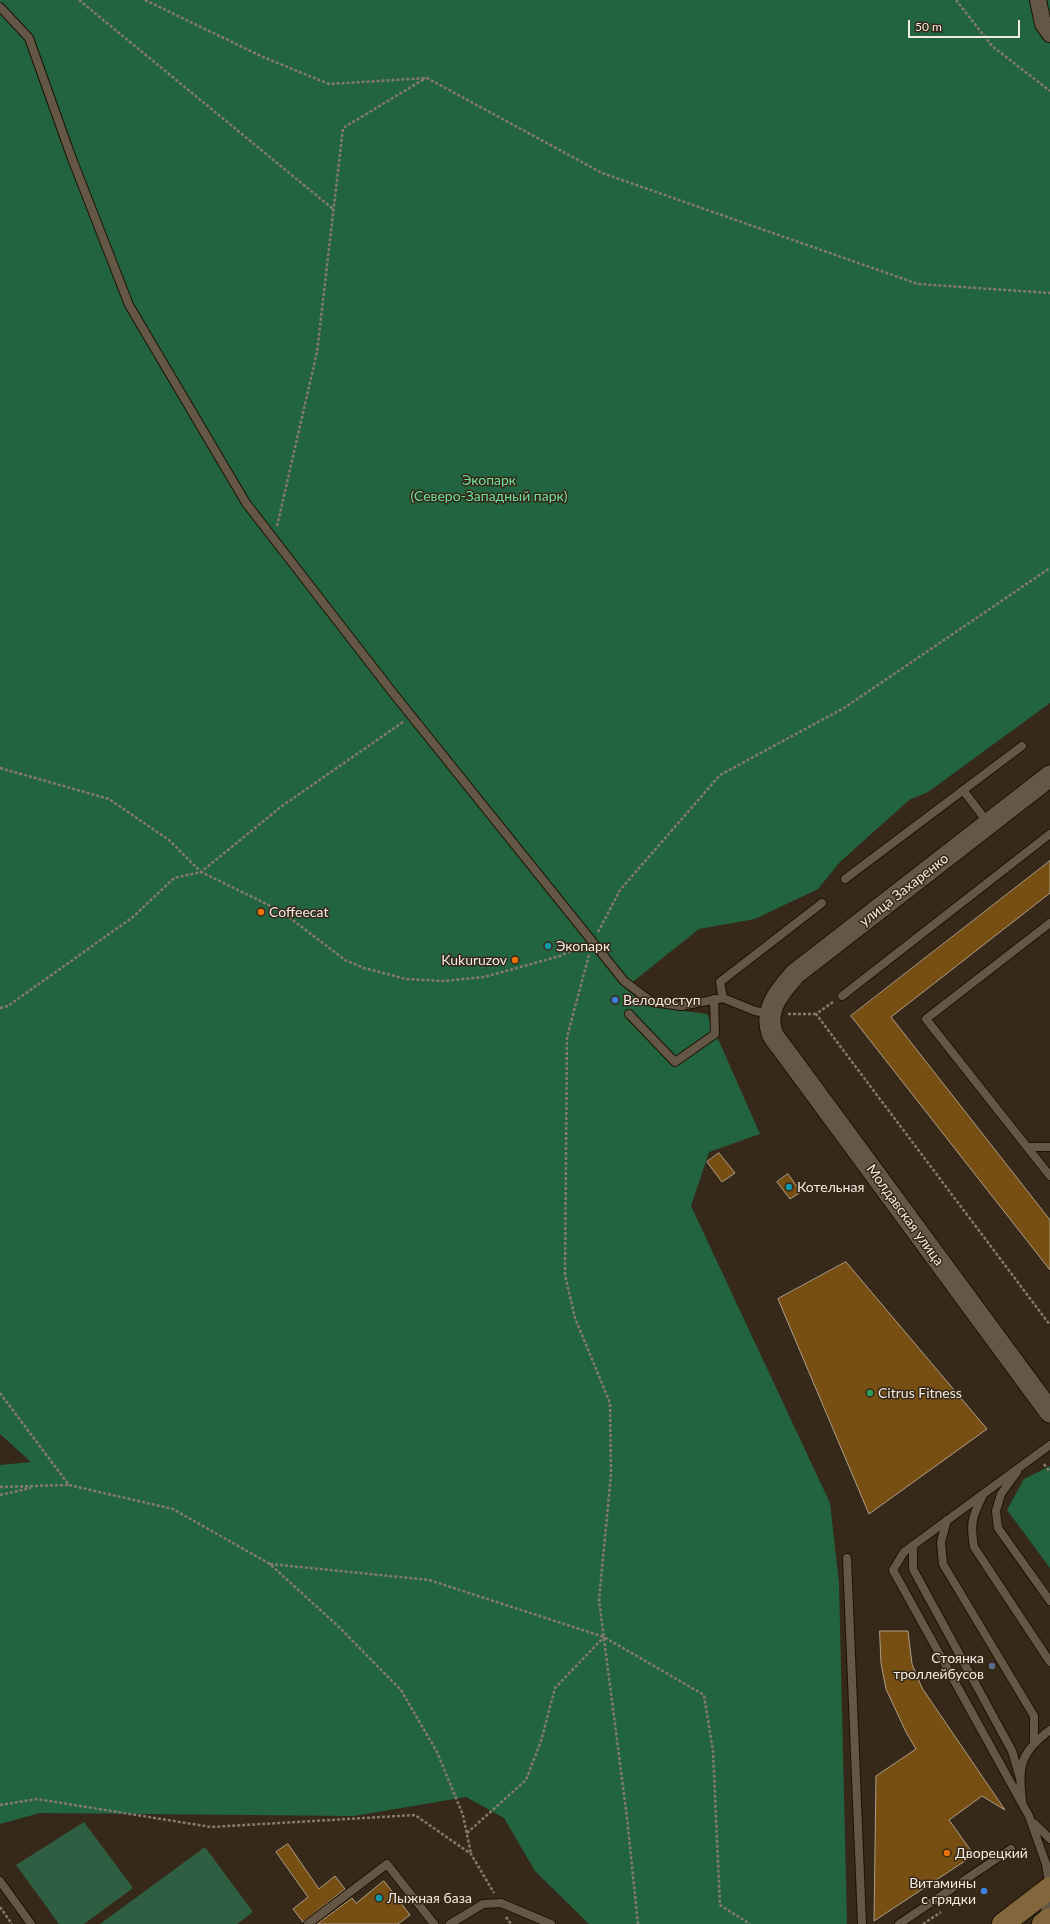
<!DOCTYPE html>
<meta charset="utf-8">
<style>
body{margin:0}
#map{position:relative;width:1050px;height:1924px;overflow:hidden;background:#362919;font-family:Lato,sans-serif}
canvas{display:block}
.scale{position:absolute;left:908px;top:20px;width:112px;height:18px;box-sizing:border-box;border:2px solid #f3ebe0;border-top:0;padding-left:5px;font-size:12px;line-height:14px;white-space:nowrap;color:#f3ebe0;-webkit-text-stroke:3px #362919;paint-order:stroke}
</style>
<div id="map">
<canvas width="1050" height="1924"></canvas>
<div class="scale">50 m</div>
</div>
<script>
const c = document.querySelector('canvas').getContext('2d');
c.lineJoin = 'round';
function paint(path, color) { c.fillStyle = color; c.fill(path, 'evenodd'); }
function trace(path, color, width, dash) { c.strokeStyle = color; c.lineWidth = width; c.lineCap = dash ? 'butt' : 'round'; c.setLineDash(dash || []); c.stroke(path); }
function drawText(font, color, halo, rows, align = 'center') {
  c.font = font + ' Lato,sans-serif'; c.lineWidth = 3; c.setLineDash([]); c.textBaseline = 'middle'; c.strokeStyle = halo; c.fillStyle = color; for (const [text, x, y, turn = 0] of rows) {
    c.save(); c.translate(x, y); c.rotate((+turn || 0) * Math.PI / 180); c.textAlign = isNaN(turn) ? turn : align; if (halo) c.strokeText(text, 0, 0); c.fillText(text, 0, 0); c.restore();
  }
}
paint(new Path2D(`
 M84 1822 133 1888 84 1924H59L16 1865Z
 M205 1847 253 1912 237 1924H100Z`), '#2f5f43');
paint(new Path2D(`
 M0 0H1050V703L928 792 909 800 840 862 818 889 755 919 699 929 625 988 646 1006 707 1014 760 1134 709 1152 691 1206 830 1503 839 1584 847 1924H589L535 1871 504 1818 466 1797 354 1816 40 1813 0 1824V1465L31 1462 0 1434Z
 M1050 1466V1568L1007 1510 1024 1479Z`), '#226440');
const building = new Path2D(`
 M1050 861V893L891 1017 1050 1220V1270L851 1016Z
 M719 1153 735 1173 722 1182 707 1162Z
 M788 1174 801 1192 790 1199 777 1182Z
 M846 1262 987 1429 869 1514 778 1299Z
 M880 1631H908L912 1664 922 1688 1005 1810 982 1796 949 1820 974 1855 874 1921 876 1776 916 1749 906 1732 886 1689 881 1663Z
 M288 1844 319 1889 335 1876 345 1889 303 1922 293 1909 308 1897 276 1852Z
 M384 1881 410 1915 398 1924H317L352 1898 356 1903Z`);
paint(building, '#774f13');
trace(building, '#ae9e8a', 1);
const service = new Path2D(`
 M0 7 29 38 71 156 129 305 246 503 393 693 624 981 652 1002 681 1006 723 998 755 1011 770 1014
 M963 790 988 823
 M845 879 1022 746
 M1050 923 926 1019 1050 1176
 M842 996 1050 834
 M723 998 720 982 822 903
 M629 1014 675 1062 715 1034 714 999
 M1027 1147H1050
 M1017 1472 1001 1494 996 1511 998 1528 1050 1601
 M983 1495C972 1517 970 1523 974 1547L1050 1662
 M947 1520 941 1542 943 1564 1034 1716V1742
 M913 1545V1569L1012 1751 1020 1778
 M847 1558 862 1924
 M1022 1800C1017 1765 1022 1751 1050 1730
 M1035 1824 1050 1839
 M0 1881 31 1924
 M1041 1918 1045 1912 1050 1888 1046 1864 1029 1816 893 1570 904 1552 1050 1445
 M308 1924 387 1864 434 1924
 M450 1924 483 1904 501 1903 551 1924
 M899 1924 1011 1849`);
const minor = new Path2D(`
 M1038 0 1043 24 1050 34`);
const tertiary = new Path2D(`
 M1050 776 795 974C780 991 764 1009 772 1033 774 1038 779 1044 783 1049L1050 1412`);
const secondary = new Path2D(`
 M1003 1924 1050 1888
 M1043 1924 1050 1919`);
trace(service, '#1d1203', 10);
trace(minor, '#1d1203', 18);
trace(tertiary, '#1d1203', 23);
trace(secondary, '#1d1203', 24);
trace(new Path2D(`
 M79 0 333 209
 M145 0 263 57 329 84 427 78 602 173 918 284 1050 293
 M956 0 992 46 1050 91
 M277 526 317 352 343 128 426 78
 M0 768 109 799 169 840 201 872 282 806 403 722
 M598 932 620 890 720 775 844 708 1050 568
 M589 955 567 1037 565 1275 575 1318 610 1403 611 1474 599 1600 627 1818 638 1924
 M833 1002 816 1014 1050 1325
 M0 1008 8 1006 133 917 174 878 201 872 281 911 345 960 364 968 406 979 443 981 484 977 560 956 582 946
 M788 1014H816
 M0 1393 69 1485 173 1509 270 1564 340 1628 401 1690 437 1752 463 1815 471 1854
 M1044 1464 1050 1472
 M0 1487 69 1485
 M0 1495 31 1488
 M270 1564 429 1580 604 1637 704 1695 713 1751 720 1905 750 1924
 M0 1805 37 1799 211 1827 415 1815 471 1854 494 1893
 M467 1833 526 1780 541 1741 555 1688 604 1637
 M0 1907 12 1924
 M506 1917 511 1924
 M923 1924 941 1912`), '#857a6c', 2.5, [3, 2]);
trace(service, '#655745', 8);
trace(minor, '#655745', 16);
trace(tertiary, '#655745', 21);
trace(secondary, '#81673b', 22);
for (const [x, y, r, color] of [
 [261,912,4,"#e8710a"],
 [548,946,4,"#0f9aa8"],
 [515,960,4,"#e8710a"],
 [615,1000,4,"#3f7fe0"],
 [789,1187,4,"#0f9aa8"],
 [870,1393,4,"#2e9e5b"],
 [992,1666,4,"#5c6f8a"],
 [947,1853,4,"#e8710a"],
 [984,1891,4,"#3f7fe0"],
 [379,1898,4,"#0f9aa8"]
]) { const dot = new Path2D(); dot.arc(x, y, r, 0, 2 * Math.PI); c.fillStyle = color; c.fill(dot); trace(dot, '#362919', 1.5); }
drawText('14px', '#6ee09e', '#362919', [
 ["Экопарк",489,480],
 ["(Северо-Западный парк)",489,496]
]);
drawText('14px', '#f3ebe0', '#362919', [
 ["улица Захаренко",904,890,-38],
 ["Молдавская улица",905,1215,54]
]);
drawText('14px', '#f3ebe0', '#362919', [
 ["Coffeecat",269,912],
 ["Экопарк",556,946],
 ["Kukuruzov",507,960,"right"],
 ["Велодоступ",623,1000],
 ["Котельная",797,1187],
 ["Citrus Fitness",878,1393],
 ["Стоянка",984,1658,"right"],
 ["троллейбусов",984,1674,"right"],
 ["Дворецкий",955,1853],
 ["Витамины",976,1883,"right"],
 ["с грядки",976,1899,"right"],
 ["Лыжная база",387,1898]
], 'left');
</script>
